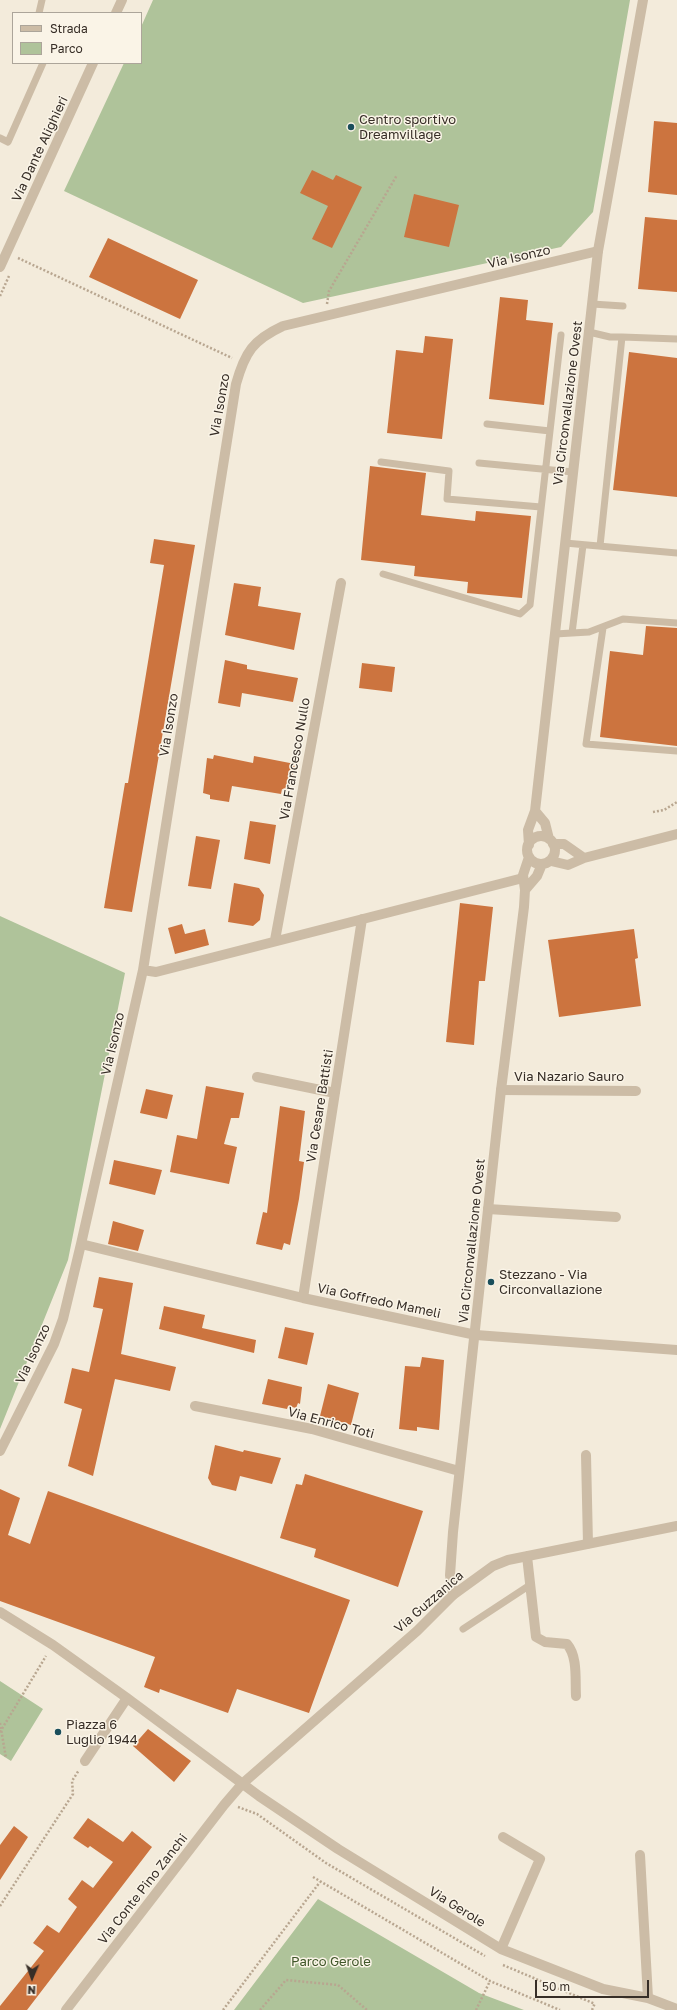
<!DOCTYPE html>
<style>
body{margin:0}
#map{position:relative;width:677px;height:2010px;overflow:hidden;background:#f3ebdb;font-family:"Golos Text",sans-serif}
canvas{display:block}
.legend{position:absolute;left:12px;top:12px;width:130px;height:52px;box-sizing:border-box;background:#faf4e7;border:1px solid #aca59a;margin:0;padding:5px 7px;list-style:none;font-size:12px;color:#372e27}
.legend li{display:flex;align-items:center;gap:8px;height:20px}
.legend b{width:20px;border:1px solid #aca59a}
.north{position:absolute;left:12px;top:1958px;width:40px;height:40px;-webkit-text-stroke:3px #faf4e7;paint-order:stroke;rotate:182deg;font-size:11px;font-weight:700;line-height:16px;text-align:center;color:#372e27}
.north::after{content:'';display:block;margin:auto;width:14px;height:18px;background:#372e27;clip-path:polygon(50% 0,100% 100%,50% 72%,0 100%)}
.scale{position:absolute;left:535px;top:1980px;width:114px;height:18px;box-sizing:border-box;border:2px solid #372e27;border-top:0;padding-left:5px;font-size:12px;line-height:14px;white-space:nowrap;color:#372e27;-webkit-text-stroke:3px #faf4e7;paint-order:stroke}
</style>
<div id="map">
<canvas width="677" height="2010"></canvas>
<ul class="legend">
<li><b style="height:5px;background:#ccbca6"></b>Strada</li>
<li><b style="height:11px;background:#afc39a"></b>Parco</li>
</ul>
<div class="north">N</div>
<div class="scale">50 m</div>
</div>
<script>
const c = document.querySelector('canvas').getContext('2d');
c.lineJoin = 'round';
function paint(path, color) { c.fillStyle = color; c.fill(path, 'evenodd'); }
function trace(path, color, width, dash) { c.strokeStyle = color; c.lineWidth = width; c.lineCap = dash ? 'butt' : 'round'; c.setLineDash(dash || []); c.stroke(path); }
function drawText(font, color, halo, rows, align = 'center') {
  c.font = font + ' "Golos Text",sans-serif'; c.lineWidth = 3; c.setLineDash([]); c.textBaseline = 'middle'; c.strokeStyle = halo; c.fillStyle = color; for (const [text, x, y, turn = 0] of rows) {
    c.save(); c.translate(x, y); c.rotate((+turn || 0) * Math.PI / 180); c.textAlign = isNaN(turn) ? turn : align; if (halo) c.strokeText(text, 0, 0); c.fillText(text, 0, 0); c.restore();
  }
}
paint(new Path2D(`
 M153 0H630L593 212 561 247 303 303 64 191 124 63H141V27Z
 M0 916 125 973 68 1260 0 1429Z
 M0 1681 43 1709 11 1761 0 1754Z
 M318 1899 479 1993 524 2010H234Z`), '#afc39a');
paint(new Path2D(`
 M654 121 677 123V195L648 192Z
 M312 170 333 180 336 175 362 187 332 248 312 239 328 206 300 193Z
 M414 194 459 205 449 247 404 237Z
 M645 217 677 220V292L638 289Z
 M108 238 198 280 180 319 89 277Z
 M500 297 528 300 526 320 553 323 544 405 489 399Z
 M425 336 453 339 442 439 387 433 396 350 423 353Z
 M629 352 677 358V497L613 490Z
 M370 466 426 473 421 515 475 521 476 511 531 516 522 598 467 593 468 582 414 576 415 566 361 560Z
 M154 539 195 545 132 912 104 908 125 783H128L164 565 150 563Z
 M234 583 261 587 258 606 301 613 294 650 225 635Z
 M646 626 677 628V746L600 737 610 651 643 655Z
 M225 660 247 665V669L298 678 293 702 242 693 240 707 218 703Z
 M362 663 395 667 392 692 359 688Z
 M214 755 253 763 254 756 295 764 289 791 282 789 281 794 232 786 229 802 210 799V795L203 793 207 758 213 759Z
 M250 821 276 825 270 864 244 859Z
 M196 836 220 840 211 889 188 886Z
 M234 883 259 888 264 895 260 920 253 926 228 922Z
 M460 903 493 907 485 981H479L474 1045 446 1042Z
 M182 924 185 934 205 929 209 945 175 954 168 928Z
 M634 929 638 958 635 959 641 1006 559 1017 548 940Z
 M206 1086 244 1093 239 1118H231L224 1144 237 1147 229 1184 170 1172 177 1135 197 1139Z
 M146 1089 173 1095 167 1119 140 1113Z
 M280 1106 305 1111 299 1161 304 1162 299 1199 290 1245 284 1243 282 1250 256 1244 263 1212 267 1213Z
 M114 1160 162 1170 155 1195 109 1184Z
 M113 1221 144 1230 138 1251 108 1244Z
 M99 1277 133 1283 121 1354 176 1367 170 1391 115 1379 93 1476 68 1466 82 1409 64 1403 72 1368 89 1372 103 1309 93 1307Z
 M164 1306 205 1315 202 1328 256 1340 254 1353 159 1329Z
 M285 1327 314 1333 307 1365 278 1358Z
 M422 1357 444 1360 439 1430 417 1427V1431L399 1429 405 1366 420 1367Z
 M268 1379 302 1387 300 1404 298 1403 296 1408 288 1406 287 1409 262 1404Z
 M328 1384 359 1393 351 1425 320 1416Z
 M215 1445 243 1452 244 1450 281 1458 272 1484 240 1476 236 1491 212 1485 208 1478Z
 M305 1474 423 1511 398 1587 314 1557 316 1549 280 1538 296 1484 302 1485Z
 M0 1489 20 1498 8 1535 30 1544 48 1491 350 1600 309 1713 237 1689 228 1713 160 1689 159 1693 144 1687 155 1657 0 1601Z
 M148 1729 191 1761 174 1782 133 1746Z
 M88 1818 123 1842 132 1831 152 1847 27 2010H0V2006L44 1951 33 1943 47 1925 59 1933 77 1907 68 1899 82 1880 93 1888 113 1862 90 1846 88 1848 73 1838Z
 M14 1826 28 1837 0 1880V1845Z`), '#cc743f');
trace(new Path2D(`
 M18 258 232 358
 M0 296 9 276
 M327 304 329 291 397 175
 M653 812 664 810 677 802
 M0 1723 6 1758
 M0 1732 46 1656
 M238 1807 257 1814 326 1863 485 1956
 M313 1877 490 1981 560 2010
 M0 1906 73 1794 72 1781 79 1770
 M503 1965 595 2004
 M223 2010 320 1882
 M260 2010 286 1980 338 1985 367 2010
 M476 2010 490 1981
 M592 2010 595 2003`), '#b8a690', 2.5, [2, 2]);
trace(new Path2D(`
 M39 13 42 0
 M0 138 8 142 43 63
 M592 304 623 306
 M589 332 610 337H622
 M487 424 550 431
 M381 462 449 471 447 499 541 507
 M479 463 573 472
 M565 543 677 553
 M600 546 622 337 677 339
 M383 574 520 614 530 605 561 335
 M603 628 586 744 677 751
 M572 633 583 545
 M555 634 589 632 623 619 677 623
 M463 1629 530 1585`), '#ccbca6', 7);
trace(new Path2D(`
 M116 13 122 0
 M0 267 93 63
 M553 844H564L584 858
 M551 861 568 865 584 858 677 834
 M275 940 341 583
 M143 970 156 972 523 878
 M257 1077 335 1093
 M501 1090 636 1091
 M488 1209 616 1217
 M81 1244 303 1298 476 1335 677 1350
 M303 1298 362 919
 M195 1406 312 1429 459 1471
 M0 1451 54 1344 63 1319 81 1244 143 970 236 384C245 352 253 340 283 326L598 251
 M586 1455 588 1544
 M527 1556 536 1637 545 1642 567 1644C578 1657 575 1679 576 1696
 M453 1595 493 1566 508 1560 677 1526
 M0 1612 53 1645 127 1698 259 1796 338 1849 501 1949 603 1989 648 1998 677 2009
 M85 1761 127 1698
 M640 1855 648 1998
 M501 1949 540 1859 503 1837`), '#ccbca6', 10);
trace(new Path2D(`
 M535 811 545 823 549 839
 M527 850a14 14 0 1 1 28 0a14 14 0 1 1-28 0Z
 M529 845 528 830 535 811 598 251 643 0
 M525 890 537 876 542 864
 M66 2010 224 1805 242 1784 417 1631 453 1595 450 1575 453 1532 501 1090 524 907 525 890 523 875 529 857`), '#ccbca6', 10);
for (const [x, y, r, color] of [
 [351,127,4,"#1a4e5b"],
 [491,1282,4,"#1a4e5b"],
 [58,1732,4,"#1a4e5b"]
]) { const dot = new Path2D(); dot.arc(x, y, r, 0, 2 * Math.PI); c.fillStyle = color; c.fill(dot); trace(dot, '#faf4e7', 1.5); }
drawText('13px', '#372e27', '#faf4e7', [
 ["Centro sportivo",359,120],
 ["Dreamvillage",359,135],
 ["Stezzano - Via",499,1275],
 ["Circonvallazione",499,1290],
 ["Piazza 6",66,1725],
 ["Luglio 1944",66,1740]
], 'left');
drawText('13px', '#372e27', '#faf4e7', [
 ["Via Dante Alighieri",40,149,-65],
 ["Via Isonzo",519,257,-13],
 ["Via Circonvallazione Ovest",568,403,-83],
 ["Via Isonzo",220,405,-80],
 ["Via Isonzo",169,725,-81],
 ["Via Francesco Nullo",295,759,-80],
 ["Via Isonzo",113,1044,-77],
 ["Via Nazario Sauro",569,1077],
 ["Via Cesare Battisti",320,1106,-81],
 ["Via Circonvallazione Ovest",472,1241,-84],
 ["Via Goffredo Mameli",379,1301,12],
 ["Via Isonzo",33,1354,-65],
 ["Via Enrico Toti",331,1423,15],
 ["Via Guzzanica",429,1602,-41],
 ["Via Conte Pino Zanchi",143,1889,-52],
 ["Via Gerole",457,1907,32]
]);
drawText('13px', '#40572a', '#faf4e7', [
 ["Parco Gerole",331,1962]
]);
</script>
